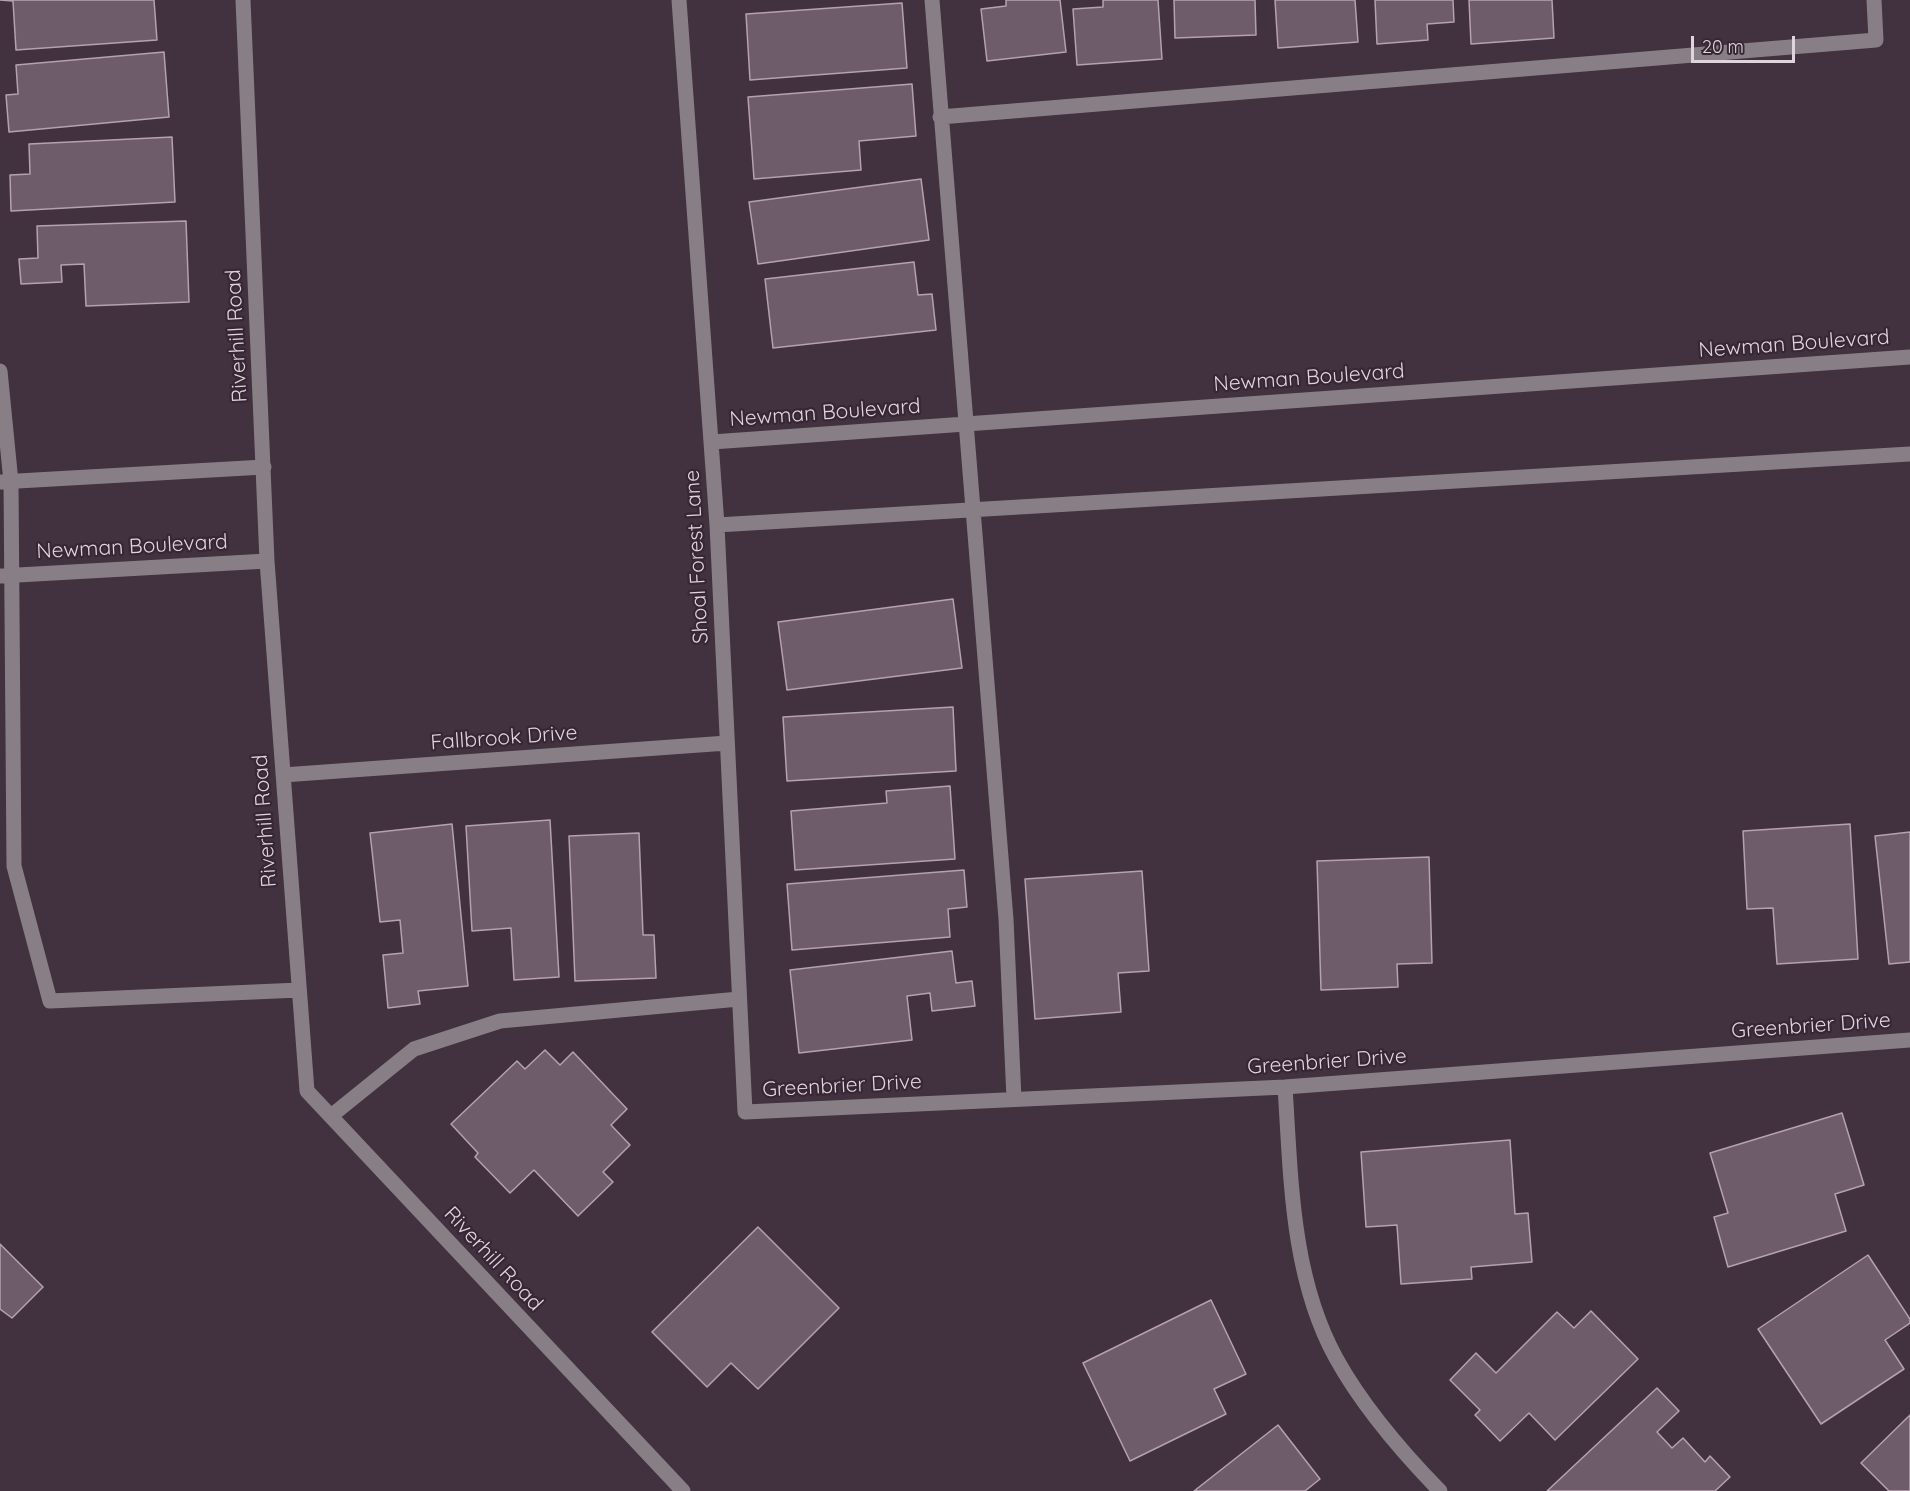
<!DOCTYPE html>
<style>
body{margin:0}
#map{position:relative;width:1910px;height:1491px;overflow:hidden;background:#42313e;font-family:Quicksand,sans-serif}
canvas{display:block}
.scale{position:absolute;left:1691px;top:36px;width:104px;height:27px;box-sizing:border-box;border:3px solid #dfd4dc;border-top:0;padding-left:8px;font-size:18px;line-height:21px;white-space:nowrap;color:#dfd4dc;-webkit-text-stroke:4px #372734;paint-order:stroke}
</style>
<div id="map">
<canvas width="1910" height="1491"></canvas>
<div class="scale">20 m</div>
</div>
<script>
const c = document.querySelector('canvas').getContext('2d');
c.lineJoin = 'round';
function paint(path, color) { c.fillStyle = color; c.fill(path, 'evenodd'); }
function trace(path, color, width, dash) { c.strokeStyle = color; c.lineWidth = width; c.lineCap = dash ? 'butt' : 'round'; c.setLineDash(dash || []); c.stroke(path); }
function drawText(font, color, halo, rows, align = 'center') {
  c.font = font + ' Quicksand,sans-serif'; c.lineWidth = 4.5; c.setLineDash([]); c.textBaseline = 'middle'; c.strokeStyle = halo; c.fillStyle = color; for (const [text, x, y, turn = 0] of rows) {
    c.save(); c.translate(x, y); c.rotate((+turn || 0) * Math.PI / 180); c.textAlign = isNaN(turn) ? turn : align; if (halo) c.strokeText(text, 0, 0); c.fillText(text, 0, 0); c.restore();
  }
}
const building = new Path2D(`
 M0 0H154L157 40 16 50 13 1Z
 M1006 0H1060L1066 52 987 61 981 9 1006 6Z
 M1103 0H1158L1162 59 1077 65 1073 9 1103 7Z
 M1174 0H1255L1256 35 1175 38Z
 M1275 0H1355L1358 42 1278 48Z
 M1375 0H1453L1454 22 1427 24 1428 40 1377 44Z
 M1469 0H1552L1554 38 1471 44Z
 M902 3 907 68 750 80 746 14Z
 M164 52 169 117 9 132 6 95 18 94 16 65Z
 M912 84 916 136 859 141 861 170 754 179 748 97Z
 M172 137 175 202 11 211 10 175 30 174 29 144Z
 M921 179 929 240 758 264 749 202Z
 M186 221 189 302 86 306 84 264 61 265 62 282 21 284 19 259 38 258 37 226Z
 M914 262 918 295 932 294 936 330 773 348 765 279Z
 M953 599 962 668 787 690 778 622Z
 M953 707 956 771 787 781 783 717Z
 M950 786 955 859 795 870 791 811 887 803 886 791Z
 M550 820 559 977 514 980 511 928 472 931 466 826Z
 M452 824 468 986 418 991 420 1004 388 1008 383 955 403 953 400 920 380 922 370 833Z
 M1850 824 1858 959 1777 964 1773 908 1747 909 1743 831Z
 M1910 832V962L1889 964 1875 836Z
 M639 833 643 935H654L656 978 575 981 569 836Z
 M1429 857 1432 963 1397 964 1398 987 1321 990 1317 861Z
 M964 870 967 907 948 909 950 937 792 950 787 884Z
 M1142 871 1149 971 1118 973 1121 1012 1035 1019 1025 879Z
 M952 951 956 983 972 981 975 1006 932 1011 930 993 907 996 912 1040 799 1053 790 970Z
 M545 1050 560 1065 573 1052 627 1109 611 1125 630 1145 603 1172 613 1182 578 1216 534 1170 510 1193 475 1157 478 1153 451 1124 517 1061 525 1069Z
 M1842 1113 1864 1185 1835 1194 1846 1231 1728 1267 1714 1217 1728 1213 1710 1153Z
 M1510 1140 1515 1214 1528 1213 1532 1262 1471 1267 1472 1279 1401 1284 1397 1225 1366 1227 1361 1152Z
 M758 1227 839 1308 758 1389 731 1363 707 1387 652 1332Z
 M0 1244 43 1287 12 1318 0 1309Z
 M1868 1255 1910 1319V1323L1885 1340 1904 1369 1821 1424 1758 1329Z
 M1211 1300 1246 1374 1214 1389 1226 1414 1130 1461 1083 1363Z
 M1591 1311 1638 1359 1555 1440 1529 1413 1500 1441 1475 1415 1480 1410 1450 1380 1476 1353 1496 1373 1557 1312 1574 1328Z
 M1657 1388 1679 1411 1657 1432 1672 1448 1683 1438 1705 1462 1710 1456 1730 1477 1715 1491H1547Z
 M1910 1415V1491H1889L1861 1463Z
 M1278 1425 1320 1479 1305 1491H1194Z`);
paint(building, '#6f5c6b');
trace(building, '#b6a1b1', 1.5);
trace(new Path2D(`
 M243 0 267 561 307 1091 683 1491
 M679 0 717 525 745 1112 1285 1087 1910 1040
 M932 0 1006 919 1014 1099
 M940 117 1876 40 1874 0
 M0 371 11 482 14 866 50 1001 299 990
 M712 442 1910 357
 M0 482 264 467
 M717 525 1910 454
 M0 576 267 561
 M283 775 727 743
 M1285 1087C1291 1177 1291 1276 1336 1358 1363 1407 1401 1451 1440 1491
 M331 1116 414 1049 500 1021 739 999`), '#887f86', 15);
drawText('21px', '#dfd4dc', '#372734', [
 ["Riverhill Road",237,336,-93],
 ["Newman Boulevard",1794,344,-4],
 ["Newman Boulevard",1309,378,-4],
 ["Newman Boulevard",825,413,-4],
 ["Newman Boulevard",132,547,-3],
 ["Shoal Forest Lane",697,557,-93],
 ["Fallbrook Drive",504,738,-4],
 ["Riverhill Road",265,821,-94],
 ["Greenbrier Drive",1811,1026,-4],
 ["Greenbrier Drive",1327,1062,-4],
 ["Greenbrier Drive",842,1086,-3],
 ["Riverhill Road",493,1259,47]
]);
</script>
